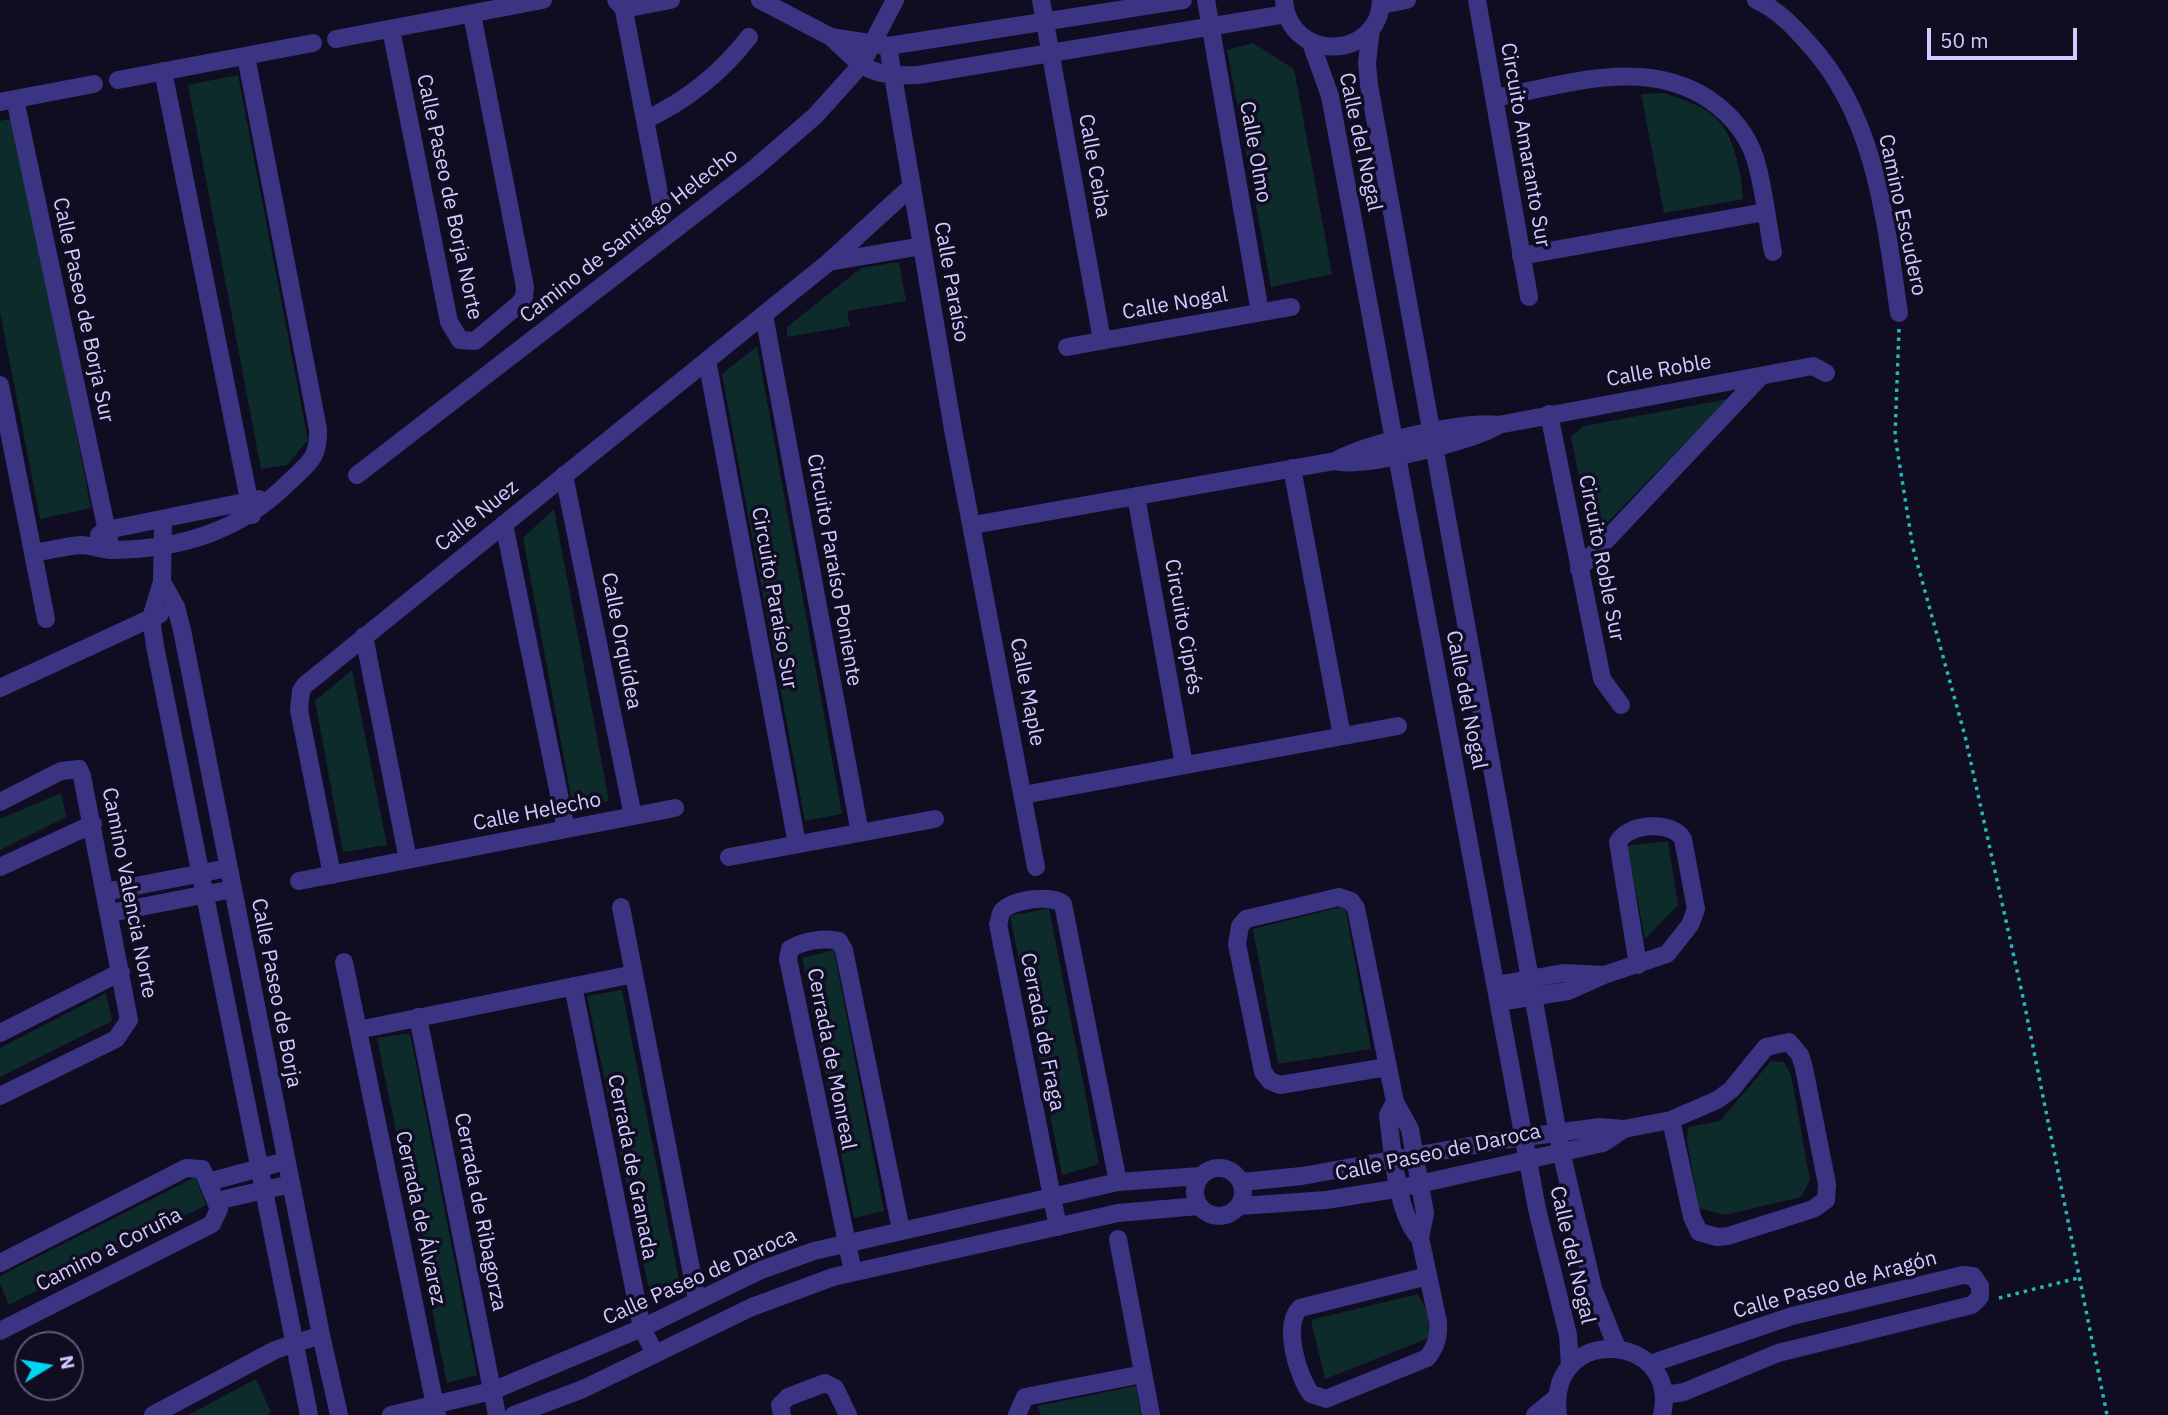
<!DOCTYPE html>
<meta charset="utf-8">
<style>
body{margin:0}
#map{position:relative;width:2168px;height:1415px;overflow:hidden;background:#100c21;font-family:"IBM Plex Sans",sans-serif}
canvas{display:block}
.north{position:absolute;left:14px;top:1331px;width:70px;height:70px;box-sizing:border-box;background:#100c21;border:2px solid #5e587a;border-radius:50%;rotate:79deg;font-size:19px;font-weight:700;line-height:28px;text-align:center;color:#d3cbff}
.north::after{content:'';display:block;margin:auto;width:24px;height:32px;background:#00d4f6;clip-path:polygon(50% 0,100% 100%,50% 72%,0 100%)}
.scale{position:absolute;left:1927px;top:28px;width:150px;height:32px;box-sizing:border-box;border:4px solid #d3cbff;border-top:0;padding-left:9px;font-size:21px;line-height:24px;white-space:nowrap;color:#d3cbff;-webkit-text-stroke:5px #100c21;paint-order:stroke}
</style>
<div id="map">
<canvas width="2168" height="1415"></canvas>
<div class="north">N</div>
<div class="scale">50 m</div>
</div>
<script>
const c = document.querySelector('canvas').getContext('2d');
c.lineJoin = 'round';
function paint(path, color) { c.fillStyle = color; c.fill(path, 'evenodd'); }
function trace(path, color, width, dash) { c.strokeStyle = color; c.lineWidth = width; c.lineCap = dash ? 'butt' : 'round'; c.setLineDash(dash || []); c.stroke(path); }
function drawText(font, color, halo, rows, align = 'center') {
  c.font = font + ' "IBM Plex Sans",sans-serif'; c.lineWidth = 7; c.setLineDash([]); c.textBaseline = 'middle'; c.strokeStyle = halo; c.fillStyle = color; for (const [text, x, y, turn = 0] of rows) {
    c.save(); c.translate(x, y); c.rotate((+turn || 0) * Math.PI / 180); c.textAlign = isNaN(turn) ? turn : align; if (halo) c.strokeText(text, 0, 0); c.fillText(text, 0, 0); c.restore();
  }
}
paint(new Path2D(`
 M1253 43 1294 69 1332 274 1271 287 1227 50Z
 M238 75 308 440 287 465 261 469 188 85Z
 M1664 93C1680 99 1702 105 1715 117 1734 134 1742 175 1743 199L1664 213 1641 94Z
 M15 118 91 508 40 519 0 312V121Z
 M899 262 906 301 847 311 850 326 787 337V327L861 268Z
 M757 346 842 814 805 821 722 374Z
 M1728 399 1600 530 1588 523 1571 437 1584 426Z
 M554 509 609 801 573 807 523 538Z
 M352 670 387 845 343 852 315 701Z
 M61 793 66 817 0 850V819Z
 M1668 841 1678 905 1645 939 1627 846Z
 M1345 906 1371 1049 1278 1064 1253 929Z
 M1049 908 1099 1164 1062 1175 1010 916Z
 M834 950 884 1211 854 1218 802 958Z
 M622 990 680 1285 652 1303 587 996Z
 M106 993 112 1021 0 1077V1048Z
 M410 1033 477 1375 447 1383 377 1038Z
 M1771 1061 1784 1062 1791 1075 1810 1180 1801 1197 1725 1215 1699 1208 1687 1141 1688 1127 1720 1121Z
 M195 1177 206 1205 9 1305 0 1284V1276Z
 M1418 1294 1428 1314 1429 1338 1325 1379 1311 1320Z
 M256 1379 271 1412 267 1415H188Z
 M1136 1386 1141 1415H1041L1037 1406Z`), '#0e2b2b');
trace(new Path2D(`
 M1899 329 1895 436 1913 548 1965 736 2024 1002 2107 1415
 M1999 1298 2078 1278`), '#27b7b4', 3.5, [3.5, 5]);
trace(new Path2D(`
 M616 0 624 9 671 0
 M622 0 661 203
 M760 0 831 37 888 46 1183 0
 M1041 0 1102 340
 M1206 0 1260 312
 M1284 0C1289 64 1380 60 1381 0
 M1477 0 1529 297
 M1756 0C1777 9 1794 27 1809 44 1876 117 1885 219 1899 313
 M1381 5 1407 0
 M391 29 449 322 460 340 475 341 519 304 524 297 525 287 472 14
 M1371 29 1367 63 1369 85 1561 1151 1593 1288 1617 1348
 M831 37C865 69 869 77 918 75L1286 14
 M336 39 543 0
 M1311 43 1330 96 1537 1209 1568 1335 1570 1366
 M888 46 954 435 1036 867
 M163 71 252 515
 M118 80 313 43
 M1494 98C1565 85 1645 56 1710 100 1730 114 1747 134 1755 158 1764 187 1767 221 1773 252
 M15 99 111 550
 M0 102 94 84
 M645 120C686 101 721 73 749 37
 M1521 256 1765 212
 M829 262 922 246
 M764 315 860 833
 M1067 347 1291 307
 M707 360 797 844
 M0 385 46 619
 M1549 414 1602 679 1621 705
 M1335 461C1360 469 1475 441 1498 425
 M1292 468 1342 736
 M357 475 756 167 815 116 861 65 895 0
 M564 475 633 816
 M1136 496 1184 765
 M163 520 162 582 151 618 155 646 309 1415
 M504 524 566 829
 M973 525 1335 461C1364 444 1465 420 1498 425L1813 366 1826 373
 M99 535 107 530 259 499
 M33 553C48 551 65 546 81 545 91 545 102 550 113 550 182 549 240 531 289 482 309 463 319 458 318 429L246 56
 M1579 569 1761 376
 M162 582 176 607 182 630 321 1335 339 1415
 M364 636 408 860
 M0 688 160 614
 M1023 795 1398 726
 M0 802 61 771 79 769 82 776 129 1020 116 1039 0 1096
 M729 857 935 819
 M0 867 93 824
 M332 875 299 710 301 691 305 685 829 262 912 186
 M299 881 675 808
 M105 892 228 868
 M621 907 697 1300
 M110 913 233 889
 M344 962 437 1415
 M1496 985 1563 973 1604 975
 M573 986 642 1328 655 1354
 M1499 1002 1568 991 1604 975 1667 954 1690 925 1696 909 1683 839C1672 820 1628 823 1618 842L1638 965
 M418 1017 497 1415
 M358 1030 634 974
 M0 1033 121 972
 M1387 1067 1280 1085 1270 1081 1263 1072 1237 944 1240 926 1246 919 1339 897 1351 901 1356 908 1395 1102 1410 1129 1425 1213 1420 1238 1438 1322C1439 1337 1436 1347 1427 1358L1326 1399 1311 1394C1298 1376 1282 1326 1300 1308L1428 1276
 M1395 1102 1388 1115C1392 1147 1397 1217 1420 1238
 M1195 1192a24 24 0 1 1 48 0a24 24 0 1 1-48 0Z
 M208 1182 286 1161
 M1242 1182 1302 1176 1503 1140 1600 1127 1624 1129 1671 1120 1717 1100 1731 1090 1766 1047 1789 1042 1800 1055 1804 1068 1827 1184 1826 1200 1813 1209 1728 1236 1717 1237 1699 1232 1692 1217 1671 1120
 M216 1201 291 1184
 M1240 1206 1326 1200 1401 1188 1603 1143 1624 1129
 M1058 1227 998 924C999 924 1000 914 1001 913 1008 899 1053 894 1063 904L1118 1182
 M1118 1239 1151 1415
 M0 1263 186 1168 202 1169 219 1209 212 1224 0 1331
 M853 1272 788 959 790 949C803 941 824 937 839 941L844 950 901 1230
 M1650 1364 1792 1316 1963 1275 1973 1276 1980 1286V1297L1972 1305 1778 1353 1684 1392 1664 1395
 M153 1415 275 1350 321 1335
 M391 1415 492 1391 642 1328 761 1270 814 1251 1118 1182 1200 1176
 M514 1415 583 1389 752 1307 833 1277 1118 1213 1199 1206
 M782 1415 780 1405 788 1397 825 1383 835 1388 848 1415
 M1017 1415 1025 1397 1143 1374`), '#3a3482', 18);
trace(new Path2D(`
 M1535 1415 1557 1397
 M1558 1415C1546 1322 1681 1332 1662 1415`), '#3a3482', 18);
drawText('21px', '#d3cbff', '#100c21', [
 ["Calle del Nogal",1360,142,78],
 ["Circuito Amaranto Sur",1525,145,80],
 ["Calle Olmo",1255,152,80],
 ["Calle Ceiba",1094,166,80],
 ["Calle Paseo de Borja Norte",449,197,78],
 ["Camino Escudero",1902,215,78],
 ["Camino de Santiago Helecho",629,236,-38],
 ["Calle Paraíso",951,282,80],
 ["Calle Nogal",1175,304,-10],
 ["Calle Paseo de Borja Sur",83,310,78],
 ["Calle Roble",1659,371,-10],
 ["Calle Nuez",477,516,-39],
 ["Circuito Roble Sur",1601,558,79],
 ["Circuito Paraíso Poniente",834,570,80],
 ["Circuito Paraíso Sur",774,598,80],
 ["Circuito Ciprés",1183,627,80],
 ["Calle Orquídea",621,641,79],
 ["Calle Maple",1027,692,79],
 ["Calle del Nogal",1466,700,79],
 ["Calle Helecho",537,812,-11],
 ["Camino Valencia Norte",129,893,79],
 ["Calle Paseo de Borja",276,993,79],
 ["Cerrada de Fraga",1042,1032,79],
 ["Cerrada de Monreal",831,1059,79],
 ["Calle Paseo de Daroca",1438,1153,-12],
 ["Cerrada de Granada",632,1167,79],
 ["Cerrada de Ribagorza",480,1212,79],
 ["Cerrada de Álvarez",420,1218,78],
 ["Camino a Coruña",109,1250,-27],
 ["Calle del Nogal",1572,1255,77],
 ["Calle Paseo de Daroca",700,1277,-24],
 ["Calle Paseo de Aragón",1835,1285,-15]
]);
</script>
